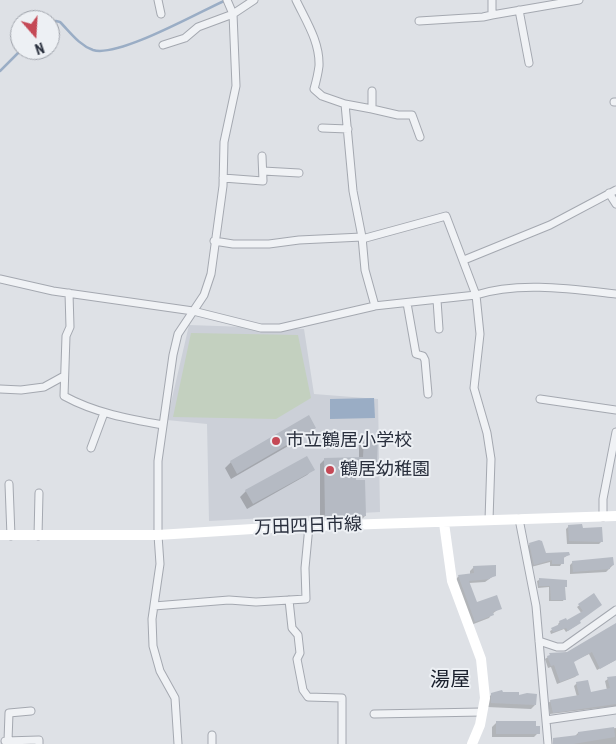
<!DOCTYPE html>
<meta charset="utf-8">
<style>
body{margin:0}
#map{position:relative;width:616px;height:744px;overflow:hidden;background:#dee1e6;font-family:"Roboto Condensed",sans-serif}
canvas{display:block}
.north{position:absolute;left:10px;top:10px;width:50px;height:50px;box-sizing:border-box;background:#edf0f4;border:1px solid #9ea2aa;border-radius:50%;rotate:161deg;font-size:14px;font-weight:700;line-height:20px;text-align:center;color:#282e3c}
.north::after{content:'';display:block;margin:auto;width:18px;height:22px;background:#c54956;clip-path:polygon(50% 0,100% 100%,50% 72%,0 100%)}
</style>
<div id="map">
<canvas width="616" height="744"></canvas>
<div class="north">N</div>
</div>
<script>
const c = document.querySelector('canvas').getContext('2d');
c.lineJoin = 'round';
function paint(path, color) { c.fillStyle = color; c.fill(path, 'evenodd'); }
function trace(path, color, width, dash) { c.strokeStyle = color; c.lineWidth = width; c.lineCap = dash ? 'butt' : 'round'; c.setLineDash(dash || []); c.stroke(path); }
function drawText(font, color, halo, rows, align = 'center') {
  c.font = font + ' "Roboto Condensed","Noto Sans JP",sans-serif'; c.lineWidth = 4; c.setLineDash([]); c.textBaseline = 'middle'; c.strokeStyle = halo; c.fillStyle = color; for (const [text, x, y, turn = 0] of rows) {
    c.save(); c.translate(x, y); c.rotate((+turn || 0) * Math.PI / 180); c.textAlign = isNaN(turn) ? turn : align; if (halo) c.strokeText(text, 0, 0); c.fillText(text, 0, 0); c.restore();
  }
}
paint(new Path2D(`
 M189 325 304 329 314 394 378 399 380 512 209 521 207 424 167 420Z`), '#ccd0d8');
paint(new Path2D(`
 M191 333 298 335 311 398 276 419 173 417Z`), '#c3d0bf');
paint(new Path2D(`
 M374 398 375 418 330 419V399Z`), '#9aadc5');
paint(new Path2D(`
 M315 428 309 434 231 479 225 468 231 462Z
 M364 437 376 466 371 471H354V481L365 516 360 521 320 522V464L325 459 359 458V443Z
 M313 469 307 475 247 509 240 497 246 491Z
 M569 526 581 529 602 541 599 544H567L566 529Z
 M530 544 545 555H568L562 559V563L560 566H550V562L531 567 527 547Z
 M573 562 613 565 606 572 570 574V565Z
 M474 567 495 575 485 582 469 583 477 604 500 608 492 614 489 618 471 625 455 580 459 576 470 575V571Z
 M539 580 566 586 564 588V599L563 601H549V587L538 588 537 581Z
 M593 595 577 625 566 632 564 629 551 634 550 631 559 626 558 624 560 622H566L582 614 577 607Z
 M616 626V660L597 670 589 654 572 662 578 674 575 677 557 684 551 667 548 668 545 659 548 657 567 653Z
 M616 677V706L550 714 548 703 551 701 577 697 574 686 577 683 590 693 607 690 605 681 608 679Z
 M492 694 518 697 535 705 531 709 487 707 488 698Z
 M497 722 535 727 538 733 534 737H492V727Z
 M616 728V744H554L575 736 578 733Z`), '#0003');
trace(new Path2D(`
 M50 23 56 21 60 22C70 32 79 45 93 50 118 58 199 12 226 0
 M0 71 21 50`), '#9aadc5', 2.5);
paint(new Path2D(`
 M309 415 316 428 237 474 230 461Z
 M364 436H378L377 466H356V480H365L366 516 325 517 324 458 363 457Z
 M307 456 315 470 253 504 245 490Z
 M582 524 583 528 602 527 603 542 569 541 568 525Z
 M539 540 542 541 546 553 569 552 570 555 564 557V564H552V560L534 565 529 543Z
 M613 557 614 565 610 566V569L573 572 572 561Z
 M496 565V576L490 578V579L469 581 477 602 497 595 502 609 493 612 494 615 475 622 458 575 474 573 473 566Z
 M539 578 567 580V587H565L566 600H551L550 586H539Z
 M594 593 602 605 580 621 581 623 568 631 566 628 553 632 551 628 560 624 559 621 566 618 567 620 583 611 578 604Z
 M616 623V660L600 669 592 652 574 662 579 675 560 682 554 665 551 666 547 656 550 655 549 653 567 652Z
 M616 676V704L553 713 550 700 579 695 576 682 588 680 591 692 610 688 607 677Z
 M502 690 503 692H519V695L527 693 537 694 536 705 491 703V693Z
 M496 721H536V726H540V734H496Z
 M614 727 615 737 573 744H553V738L578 735V732Z`), '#b5bac3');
const street = new Path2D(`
 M158 0 161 14
 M519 10 529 63
 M492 15 579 0
 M419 21 483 17 492 15V0
 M163 45 185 38 198 27 233 14 227 0
 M614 102H616
 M345 104 372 109V91
 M372 109 398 115H412L420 137
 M322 128 348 129
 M263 171 299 173
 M223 178 263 181 262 156
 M609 193 616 204
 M362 237 365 270 375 306
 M362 239 446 216 476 295 480 334 474 388 487 433 491 459 489 520
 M214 241 233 244H269L299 240 362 237 353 191 345 104 322 96 314 89C316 82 318 74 319 66 320 42 306 21 296 0
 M464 260 550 225 616 190
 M0 279 53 291 193 311 261 328H280L375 306H374L476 295C518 281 572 289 616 294
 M69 293 70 327 66 336 64 396C95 413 129 419 163 425
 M437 300 439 329
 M407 303 416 354 423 356 425 360 428 394
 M0 389 21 390 44 387 64 376
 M540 399 616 410
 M91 448 104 413
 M9 484 11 536
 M603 517V499L616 432
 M519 519 536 606 548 744
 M38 536 39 493
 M289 600 292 628 298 635 300 653 297 659 303 690 308 697 342 698V744
 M154 606 229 600 256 602 306 599 305 568 309 526
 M539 641 557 647H564L616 610
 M374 714 482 712
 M546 720 616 710
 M5 741 39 740V744
 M8 741 9 713 31 711
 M178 744 175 698 160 671 153 646 152 619 160 564 158 535V461L173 355 178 334 204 295 211 274 223 186 224 142 236 86 233 14 254 0
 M212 744V735`);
trace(street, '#a4a8b0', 9);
trace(street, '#f0f2f5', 7);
trace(new Path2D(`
 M444 523 452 581 481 659 485 698 480 725 472 744
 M0 535H158L284 527 616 516`), '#fff', 10);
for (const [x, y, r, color] of [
 [276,441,5,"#c54956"],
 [330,470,5,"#c54956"]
]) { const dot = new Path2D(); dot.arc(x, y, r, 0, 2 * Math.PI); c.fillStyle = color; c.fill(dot); trace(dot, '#edf0f4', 2); }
drawText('18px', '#282e3c', '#edf0f4', [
 ["市立鶴居小学校",286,441],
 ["鶴居幼稚園",340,470]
], 'left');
drawText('18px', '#282e3c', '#edf0f4', [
 ["万田四日市線",308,527,-2]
]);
drawText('20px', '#1a202d', '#edf0f4', [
 ["湯屋",450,681]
]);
</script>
